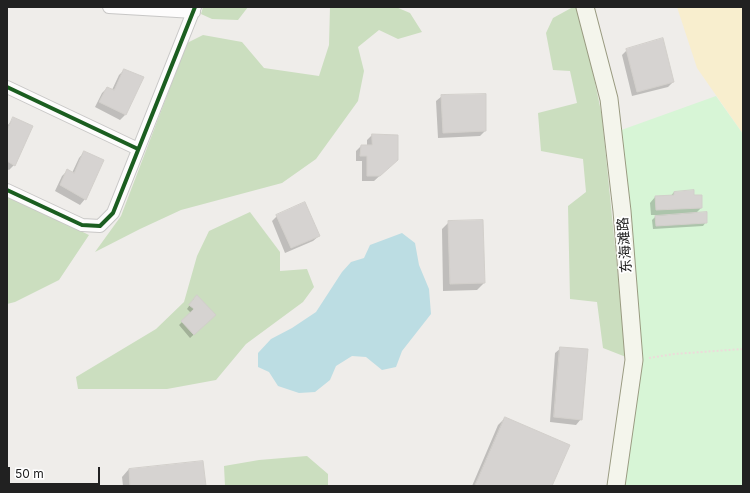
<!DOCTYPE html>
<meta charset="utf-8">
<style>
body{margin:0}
#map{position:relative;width:750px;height:493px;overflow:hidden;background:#efedea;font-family:Inter,sans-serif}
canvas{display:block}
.frame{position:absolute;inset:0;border:8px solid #212121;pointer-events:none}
.scale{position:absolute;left:8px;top:467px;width:92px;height:18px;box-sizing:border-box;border:2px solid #212121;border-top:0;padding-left:5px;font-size:12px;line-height:14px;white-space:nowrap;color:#212121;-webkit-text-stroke:3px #fff;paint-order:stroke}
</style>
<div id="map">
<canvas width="750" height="493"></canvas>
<div class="frame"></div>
<div class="scale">50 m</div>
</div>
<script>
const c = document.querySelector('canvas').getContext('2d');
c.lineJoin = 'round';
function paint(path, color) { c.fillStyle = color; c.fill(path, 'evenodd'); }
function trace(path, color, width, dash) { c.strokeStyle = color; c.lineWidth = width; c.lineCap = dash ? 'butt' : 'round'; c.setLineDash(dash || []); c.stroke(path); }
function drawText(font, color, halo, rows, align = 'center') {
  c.font = font + ' Inter,"Noto Sans SC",sans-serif'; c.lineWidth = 3.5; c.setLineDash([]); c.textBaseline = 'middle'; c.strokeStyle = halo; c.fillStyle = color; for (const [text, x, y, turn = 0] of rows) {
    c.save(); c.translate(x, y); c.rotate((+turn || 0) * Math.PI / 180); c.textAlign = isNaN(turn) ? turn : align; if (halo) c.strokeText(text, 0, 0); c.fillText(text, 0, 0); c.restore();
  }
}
paint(new Path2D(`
 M203 7H248L238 20 212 19 201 14Z
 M330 7H396L410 13 422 32 398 39 379 30 358 47 364 71 358 101 316 159 282 183 181 210 140 229 95 252 121 216 187 43 203 35 242 42 264 68 319 76 329 45Z
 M573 7H579L602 116 626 357 603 348 597 302 570 299 568 206 586 192 583 159 541 151 538 113 577 103 570 71 553 70 546 33 553 18Z
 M7 195 89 235 59 280 15 302 7 304Z
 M250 212 280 252V271L307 269 314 287 303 302 246 344 216 380 167 389H78L76 377 156 329 184 302 197 256 209 231Z
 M307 456 328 474V486H225L224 466 259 460Z`), '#cbdebf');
paint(new Path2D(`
 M677 7H743V134L697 68Z`), '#f8eece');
paint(new Path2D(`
 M716 96 743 134V486H615L631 334 613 133Z`), '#d7f5d6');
paint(new Path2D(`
 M402 233 415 243 419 265 429 289 431 314 402 351 396 367 382 370 366 357 352 356 336 366 330 380 315 392 299 393 278 386 269 372 258 367V353L271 339 292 328 316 312 342 272 351 262 364 258 370 245Z`), '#bcdde3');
paint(new Path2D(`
 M627 50 673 82 668 87 632 96 622 55Z
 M124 70 142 77 125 115 120 120 95 107 102 93 107 88 112 90 119 75Z
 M442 96 485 131 480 136 438 138 436 101Z
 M14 118V165L9 170 7 169V126Z
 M372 135 397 160 374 181H362V161H356V151L361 146H367V140Z
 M84 152 85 199 80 205 55 191 62 176 67 171 72 173 79 158Z
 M674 192 694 196 701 208 695 214 706 222 703 226 653 229 652 220 657 215H651L650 203 655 197H670Z
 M277 216 319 236 313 241 285 253 272 221Z
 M449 222 484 283 477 290 443 291 442 229Z
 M194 299 215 315 190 338 179 325 191 313 187 309Z
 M561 348 581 419 576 425 550 422 555 353Z
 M505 418 551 486H472L498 425Z
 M129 469 205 486H123L122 477Z`), '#0003');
const building = new Path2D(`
 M663 38 674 82 637 92 626 49Z
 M124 69 144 77 126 115 99 102 107 87 114 90Z
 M486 94V131L443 133 441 95Z
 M13 117 33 126 15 166 7 161V131Z
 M372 134 398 135V160L380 176H367V156H360L361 145H372Z
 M84 151 104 160 86 200 60 185 67 169 74 173Z
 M694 190V195H702V208L656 210 655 196 674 195V192Z
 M305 202 320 236 291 248 276 215Z
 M707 212V223L656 226 655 216Z
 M483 220 485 283 450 284 448 221Z
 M197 295 216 315 194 335 181 321 194 309 189 305Z
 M560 347 588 349 582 420 554 417Z
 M505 417 570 445 552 486H475Z
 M203 461 206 486H130L129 469Z`);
paint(building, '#d6d3d1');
trace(building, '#d2cfcb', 1);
const minor = new Path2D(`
 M109 7 194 12
 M7 87 138 149
 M7 190 82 225 100 226 113 213 195 7`);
const secondary = new Path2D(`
 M585 7 609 99 622 211 634 360 616 486`);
trace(minor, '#c8c7c6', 14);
trace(secondary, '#999a80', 19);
trace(new Path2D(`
 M649 358 674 354 743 349`), '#ecdbda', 2, [2, 2]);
trace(minor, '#fdfcfc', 12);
trace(secondary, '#f4f5ec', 17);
trace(new Path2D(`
 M7 87 138 149
 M7 190 82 225 100 226 113 213 195 7`), '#1b5e20', 4);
drawText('14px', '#212121', '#fff', [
 ["东海滩路",625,245,-94]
]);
</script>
